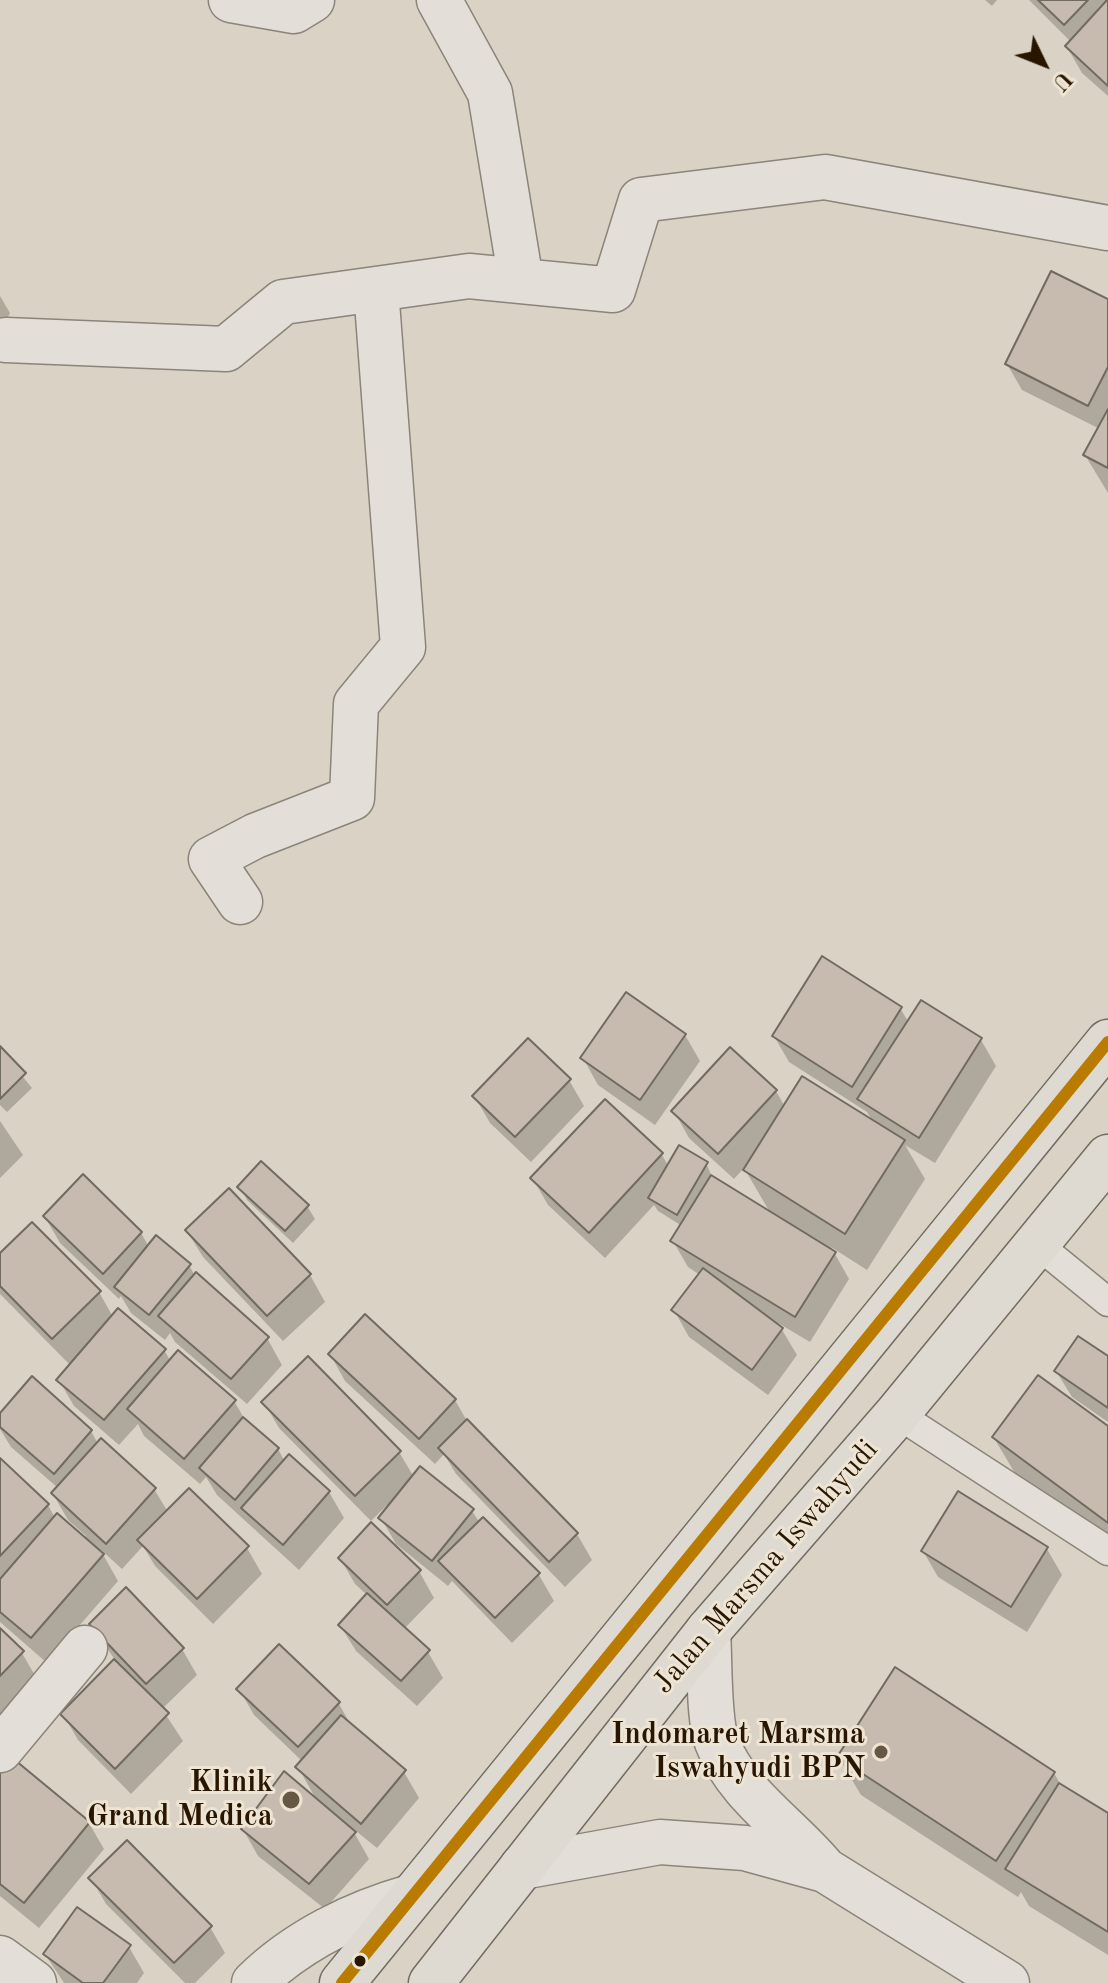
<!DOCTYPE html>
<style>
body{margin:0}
#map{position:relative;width:1108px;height:1983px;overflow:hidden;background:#dad3c5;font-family:"Old Standard TT",serif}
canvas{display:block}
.north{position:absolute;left:1004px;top:24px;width:80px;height:80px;-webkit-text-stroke:6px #ede4d3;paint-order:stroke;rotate:133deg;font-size:22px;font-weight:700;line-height:32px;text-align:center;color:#281600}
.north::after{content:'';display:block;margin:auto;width:28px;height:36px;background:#281600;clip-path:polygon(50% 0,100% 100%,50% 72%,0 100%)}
</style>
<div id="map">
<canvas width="1108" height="1983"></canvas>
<div class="north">U</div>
</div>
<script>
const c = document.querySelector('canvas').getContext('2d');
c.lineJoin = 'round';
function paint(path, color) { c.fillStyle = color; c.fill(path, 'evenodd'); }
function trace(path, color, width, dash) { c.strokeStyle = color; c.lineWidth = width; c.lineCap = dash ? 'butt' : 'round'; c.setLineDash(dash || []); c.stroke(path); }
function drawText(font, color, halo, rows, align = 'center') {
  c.font = font + ' "Old Standard TT",serif'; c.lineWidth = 6; c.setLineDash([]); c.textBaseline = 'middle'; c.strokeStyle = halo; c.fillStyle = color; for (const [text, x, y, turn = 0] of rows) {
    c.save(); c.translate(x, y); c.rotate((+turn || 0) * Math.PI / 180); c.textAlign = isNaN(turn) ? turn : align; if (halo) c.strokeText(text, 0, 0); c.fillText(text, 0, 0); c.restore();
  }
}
paint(new Path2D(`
 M985 0H997L992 6Z
 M1029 0H1108V96L1082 73 1067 47 1071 42Z
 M0 296 10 313 0 334Z
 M1108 302V493L1085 455 1100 429 1022 390 1007 364Z
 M900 1008 909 1023 981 1040 996 1066 935 1163 905 1145 925 1179 867 1270 831 1247 849 1279 810 1342 778 1323 797 1355 768 1395 689 1337 674 1310 700 1275 688 1267 673 1241 682 1226 658 1211 654 1205 605 1258 548 1205 533 1179 605 1101 662 1155 669 1167 706 1163 713 1179 771 1214 744 1168 734 1179 689 1138 674 1111 776 1091 785 1107 873 1122 867 1112 789 1062 774 1036Z
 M685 1035 700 1061 655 1125 598 1085 583 1058Z
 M0 1049 32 1088 7 1112 0 1105Z
 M569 1080 584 1106 531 1162 490 1123 475 1097Z
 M0 1121 23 1155 0 1178Z
 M83 1177 141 1233 149 1247 189 1265 195 1276 267 1338 282 1365 247 1404 175 1342 170 1333 165 1340 131 1313 121 1296 119 1299 60 1243 45 1217Z
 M240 1187 307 1206 315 1219 293 1243 247 1200Z
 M187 1231 310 1275 325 1302 283 1341 203 1257Z
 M0 1256 99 1292 113 1317 164 1350 171 1362 234 1401 247 1423 278 1449 285 1462 329 1492 344 1518 299 1570 217 1495 206 1477 200 1484 144 1436 138 1424 119 1445 74 1406 59 1380 71 1366 0 1294Z
 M330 1354 455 1400 467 1421 577 1534 592 1560 565 1587 456 1474 444 1454 435 1464 345 1381Z
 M1108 1358V1422L1072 1397 1056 1371Z
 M264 1402 399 1452 414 1477 472 1511 480 1523 483 1520 539 1575 554 1601 512 1643 452 1581 448 1586 396 1544 381 1518 390 1507 387 1505 371 1521 279 1428Z
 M0 1416 91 1431 98 1444 154 1489 168 1512 247 1548 262 1574 213 1624 155 1566 143 1546 122 1569 100 1549 118 1581 47 1663 0 1622V1461L48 1505 55 1518 83 1538 86 1536 68 1520 53 1494 58 1488 11 1447 0 1429Z
 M1108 1429V1543L1016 1475 994 1438Z
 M1047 1549 1062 1575 1027 1632 938 1577 923 1551Z
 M340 1558 419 1571 434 1598 404 1629 428 1652 443 1678 417 1706 356 1651 340 1625 367 1595 355 1584Z
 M91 1624 182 1649 197 1675 162 1709 183 1741 131 1794 78 1740 63 1714 115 1660Z
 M0 1631 22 1653 37 1679 0 1717Z
 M279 1646 339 1704 352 1727 404 1772 419 1798 377 1848 351 1827 369 1859 325 1909 258 1856 243 1829 317 1801 298 1767 303 1762 254 1715 239 1689Z
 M839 1758 1054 1773 1062 1787 1108 1816V1955L1029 1906 1021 1892 1018 1897 861 1795Z
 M0 1759 89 1823 104 1849 39 1928 0 1896Z
 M91 1878 210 1927 225 1953 195 1983H185L106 1904Z
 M129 1947 144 1973 137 1983H64L45 1954Z`), '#0003');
const building = new Path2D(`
 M1038 0H1088L1064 25Z
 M1107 0H1108V86L1065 46Z
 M1051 271 1108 299V367L1088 406 1005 364Z
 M1108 409V468L1083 455Z
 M822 956 902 1007 852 1087 772 1036Z
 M626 992 686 1034 640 1100 580 1058Z
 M921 1000 982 1038 919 1138 857 1099Z
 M528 1038 571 1079 515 1137 472 1096Z
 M0 1046 26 1073 0 1099Z
 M730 1047 777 1090 718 1154 671 1111Z
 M802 1076 905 1140 845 1234 743 1170Z
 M605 1099 663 1153 589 1233 530 1178Z
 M679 1145 708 1162 677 1215 648 1198Z
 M261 1161 309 1205 285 1231 237 1187Z
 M83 1174 142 1232 103 1274 43 1216Z
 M711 1175 836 1252 795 1317 670 1241Z
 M229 1188 311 1274 267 1316 185 1230Z
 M32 1222 101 1291 52 1339 0 1286V1253Z
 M156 1235 191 1264 149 1315 114 1287Z
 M703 1268 783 1328 752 1370 671 1310Z
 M196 1272 269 1337 231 1379 158 1316Z
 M118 1308 166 1349 104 1420 56 1380Z
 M365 1314 456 1399 419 1439 328 1354Z
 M1078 1336 1108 1356V1408L1054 1371Z
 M178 1350 236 1400 184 1459 127 1409Z
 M308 1356 401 1451 355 1496 261 1402Z
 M1038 1375 1108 1426V1523L992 1437Z
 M32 1376 92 1430 54 1474 0 1427V1413Z
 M243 1417 279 1448 235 1500 199 1468Z
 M467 1419 578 1533 549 1562 438 1448Z
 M101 1438 156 1488 106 1544 51 1493Z
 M289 1454 330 1491 283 1545 241 1508Z
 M0 1458 49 1504 0 1556Z
 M420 1466 474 1509 432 1561 378 1518Z
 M189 1488 249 1546 197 1599 137 1540Z
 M958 1491 1048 1547 1011 1607 921 1551Z
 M57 1513 104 1554 31 1638 0 1612V1579Z
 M483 1517 540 1573 495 1618 438 1561Z
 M371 1522 421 1570 387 1605 338 1558Z
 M126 1587 184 1648 146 1684 89 1624Z
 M367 1593 430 1650 401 1681 338 1625Z
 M0 1628 24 1651 0 1676Z
 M279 1644 340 1702 298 1747 236 1689Z
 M114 1659 169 1713 115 1769 60 1714Z
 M895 1667 1055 1772 996 1861 837 1757Z
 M341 1715 406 1770 361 1824 295 1767Z
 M4 1751 90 1822 24 1903 0 1884V1756Z
 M284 1771 356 1832 309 1884 241 1829Z
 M1059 1783 1108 1813V1932L1005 1869Z
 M127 1840 212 1926 174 1963 88 1878Z
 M77 1907 131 1945 103 1983H83L43 1954Z`);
paint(building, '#c7baae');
trace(building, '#716a60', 2);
const service = new Path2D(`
 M1037 1244 1108 1302
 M897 1414 1108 1551`);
const minor = new Path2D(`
 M231 0 294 11 312 0
 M439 0 490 93 521 281
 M6 340 226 349 283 302 469 276 613 290 641 200 825 177 1108 228
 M240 902 211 859 255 836 352 798 356 704 403 647 376 289
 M0 1750 85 1648
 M0 1958 34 1983
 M254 1983C297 1941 354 1913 411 1897`);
const tertiary = new Path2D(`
 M708 1631C710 1658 708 1719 717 1742 737 1795 790 1827 825 1870
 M522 1867 660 1842 745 1848 825 1870 1007 1983`);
const trunk = new Path2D(`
 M342 1983 1108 1042
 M431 1983 708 1631 897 1414 1108 1157`);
trace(service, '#8b847a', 31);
trace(minor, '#8b847a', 47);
trace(tertiary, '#8b847a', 47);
trace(trunk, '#716a60', 47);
trace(service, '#e3dfd8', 28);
trace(minor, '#e3dfd8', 44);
trace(tertiary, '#e3dfd8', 44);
trace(trunk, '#dedad2', 44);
trace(new Path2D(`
 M342 1983 1108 1042`), '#b97b00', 12);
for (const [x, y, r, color] of [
 [881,1752,8,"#665845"],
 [291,1800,10,"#665845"],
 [360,1961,7,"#281600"]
]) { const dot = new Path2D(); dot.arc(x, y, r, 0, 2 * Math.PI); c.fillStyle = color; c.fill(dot); trace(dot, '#ede4d3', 3); }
drawText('30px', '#281600', '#ede4d3', [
 ["Jalan Marsma Iswahyudi",766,1567,-49]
]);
drawText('bold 30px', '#281600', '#ede4d3', [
 ["Indomaret Marsma",865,1735],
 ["Iswahyudi BPN",865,1769],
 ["Klinik",273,1783],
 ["Grand Medica",273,1817]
], 'right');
</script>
